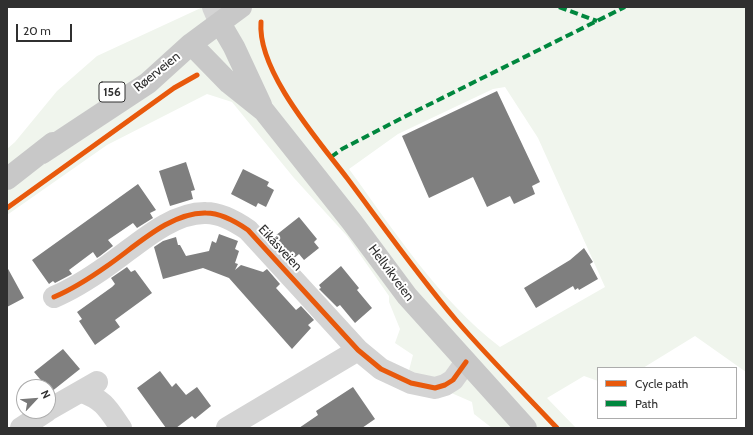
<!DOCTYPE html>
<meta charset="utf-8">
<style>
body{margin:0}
#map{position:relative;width:753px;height:435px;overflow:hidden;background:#fff;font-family:Cabin,sans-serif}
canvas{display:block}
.frame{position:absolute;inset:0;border:8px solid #303030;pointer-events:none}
.legend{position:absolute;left:597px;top:367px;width:140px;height:52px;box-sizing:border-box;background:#fff;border:1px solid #acacac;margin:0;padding:5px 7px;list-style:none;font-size:12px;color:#303030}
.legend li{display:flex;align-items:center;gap:8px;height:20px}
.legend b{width:20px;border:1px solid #acacac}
.north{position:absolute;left:16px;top:379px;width:40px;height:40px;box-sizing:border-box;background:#fff;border:1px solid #acacac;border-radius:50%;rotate:64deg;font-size:11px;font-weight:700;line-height:16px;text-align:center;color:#303030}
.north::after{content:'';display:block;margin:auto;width:14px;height:18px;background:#787878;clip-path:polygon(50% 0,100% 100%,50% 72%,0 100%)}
.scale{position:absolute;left:16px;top:24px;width:56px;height:18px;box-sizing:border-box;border:2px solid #303030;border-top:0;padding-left:5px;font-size:12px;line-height:14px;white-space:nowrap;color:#303030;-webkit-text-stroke:3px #fff;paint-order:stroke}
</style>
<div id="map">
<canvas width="753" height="435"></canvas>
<div class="frame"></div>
<ul class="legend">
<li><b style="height:5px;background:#e8590c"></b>Cycle path</li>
<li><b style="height:5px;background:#00873e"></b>Path</li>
</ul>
<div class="north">N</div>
<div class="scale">20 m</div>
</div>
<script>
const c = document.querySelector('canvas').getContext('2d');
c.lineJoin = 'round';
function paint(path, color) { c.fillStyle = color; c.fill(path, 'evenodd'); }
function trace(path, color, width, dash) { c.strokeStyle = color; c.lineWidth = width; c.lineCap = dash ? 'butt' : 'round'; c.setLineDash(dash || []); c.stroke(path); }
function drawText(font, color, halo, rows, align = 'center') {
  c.font = font + ' Cabin,sans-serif'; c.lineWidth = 4; c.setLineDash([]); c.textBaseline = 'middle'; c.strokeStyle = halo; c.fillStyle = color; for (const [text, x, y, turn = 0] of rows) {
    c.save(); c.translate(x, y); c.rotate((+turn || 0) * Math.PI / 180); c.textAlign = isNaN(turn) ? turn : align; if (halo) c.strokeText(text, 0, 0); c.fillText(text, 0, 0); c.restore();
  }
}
paint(new Path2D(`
 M203 7H746V372L695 336 643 368H598V381L584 376 547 398 576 428H492L474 414 472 402 408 374 413 355 395 343 400 329 389 302V296L347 236 294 178 232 102 207 94 107 145 7 215V149L15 142 57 91 97 56ZM505 87 538 138 605 287 500 347C438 299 395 232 349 169L398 134 493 89Z`), '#f0f5ed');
paint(new Path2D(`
 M497 91 540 182 532 186 535 194 514 204 510 196 487 207 473 177 429 198 402 136Z
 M186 162 195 190 191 191 193 199 170 206 159 171Z
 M243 169 269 182 267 186 274 190 266 207 258 203 256 207 231 194Z
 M138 184 156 210 150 213 153 218 137 228 133 223 108 240 113 246 100 256 97 258 93 252 69 270 72 274 55 283 53 281 49 284 32 260Z
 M299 217 317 239 314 242 319 248 304 260 299 254 293 259 275 236Z
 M219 234 238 241 235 249 239 251 235 263 238 264 235 270 241 265 263 272 267 269 280 284 276 288 296 310 301 306 314 320 308 325 311 328 292 349 229 278 203 268 163 279 154 247 163 241 176 237 178 245H180L186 256 209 251 212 241 216 243Z
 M584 248 593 262 590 264 598 279 579 290 578 288 575 290 573 286 536 308 524 288 570 260Z
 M341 266 359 288 357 290 372 308 355 323 340 305 337 307 319 289 321 288 319 285Z
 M7 267 24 298 7 307Z
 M127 267 131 272 135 270 152 293 115 320 120 327 95 345 79 321 82 319 77 312 112 287 115 284 111 278Z
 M63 349 80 369 51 392 34 372Z
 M160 371 172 387 176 383 186 395 197 387 211 406 195 419 192 416 176 428H166L137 388Z
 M353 387 375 419 362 428H299L318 415 316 411Z`), '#7f7f7f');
trace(new Path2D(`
 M213 7 220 23
 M54 297C73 289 90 278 107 266 135 247 170 212 206 213 221 213 235 221 248 230L358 350 381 369 411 383 435 388 445 385 453 380 466 362
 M82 392C104 400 108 409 121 428
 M48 410 97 382
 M21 428 47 411
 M227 428 358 350`), '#d4d4d4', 22);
trace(new Path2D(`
 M220 23 234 47 261 105
 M191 44 229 83 264 111 352 222 407 296 526 428
 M42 153 148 83 191 44 241 7
 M7 179 53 143`), '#c8c8c8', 22);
trace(new Path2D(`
 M559 7 597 21
 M331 157 342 149 400 119 625 7`), '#00873e', 4, [8, 4]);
trace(new Path2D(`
 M261 22C257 71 318 140 347 178 383 226 417 274 456 320 488 357 523 392 557 428
 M7 208 174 88 197 75
 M54 297C73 289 90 278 107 266 135 247 170 212 206 213 221 213 235 221 248 230L358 350 381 369 411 383 435 388 445 385 453 380 466 362`), '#e8590c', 5);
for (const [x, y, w] of [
 [112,92,26]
]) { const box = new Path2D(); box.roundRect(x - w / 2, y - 10, w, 20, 3); c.fillStyle = '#fff'; c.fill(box); trace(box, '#303030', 1); }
drawText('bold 12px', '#303030', null, [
 ["156",112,92]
]);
drawText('13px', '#303030', '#fff', [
 ["Røerveien",157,72,-39],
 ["Eikåsveien",280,248,47],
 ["Hellvikveien",391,273,53]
]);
</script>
